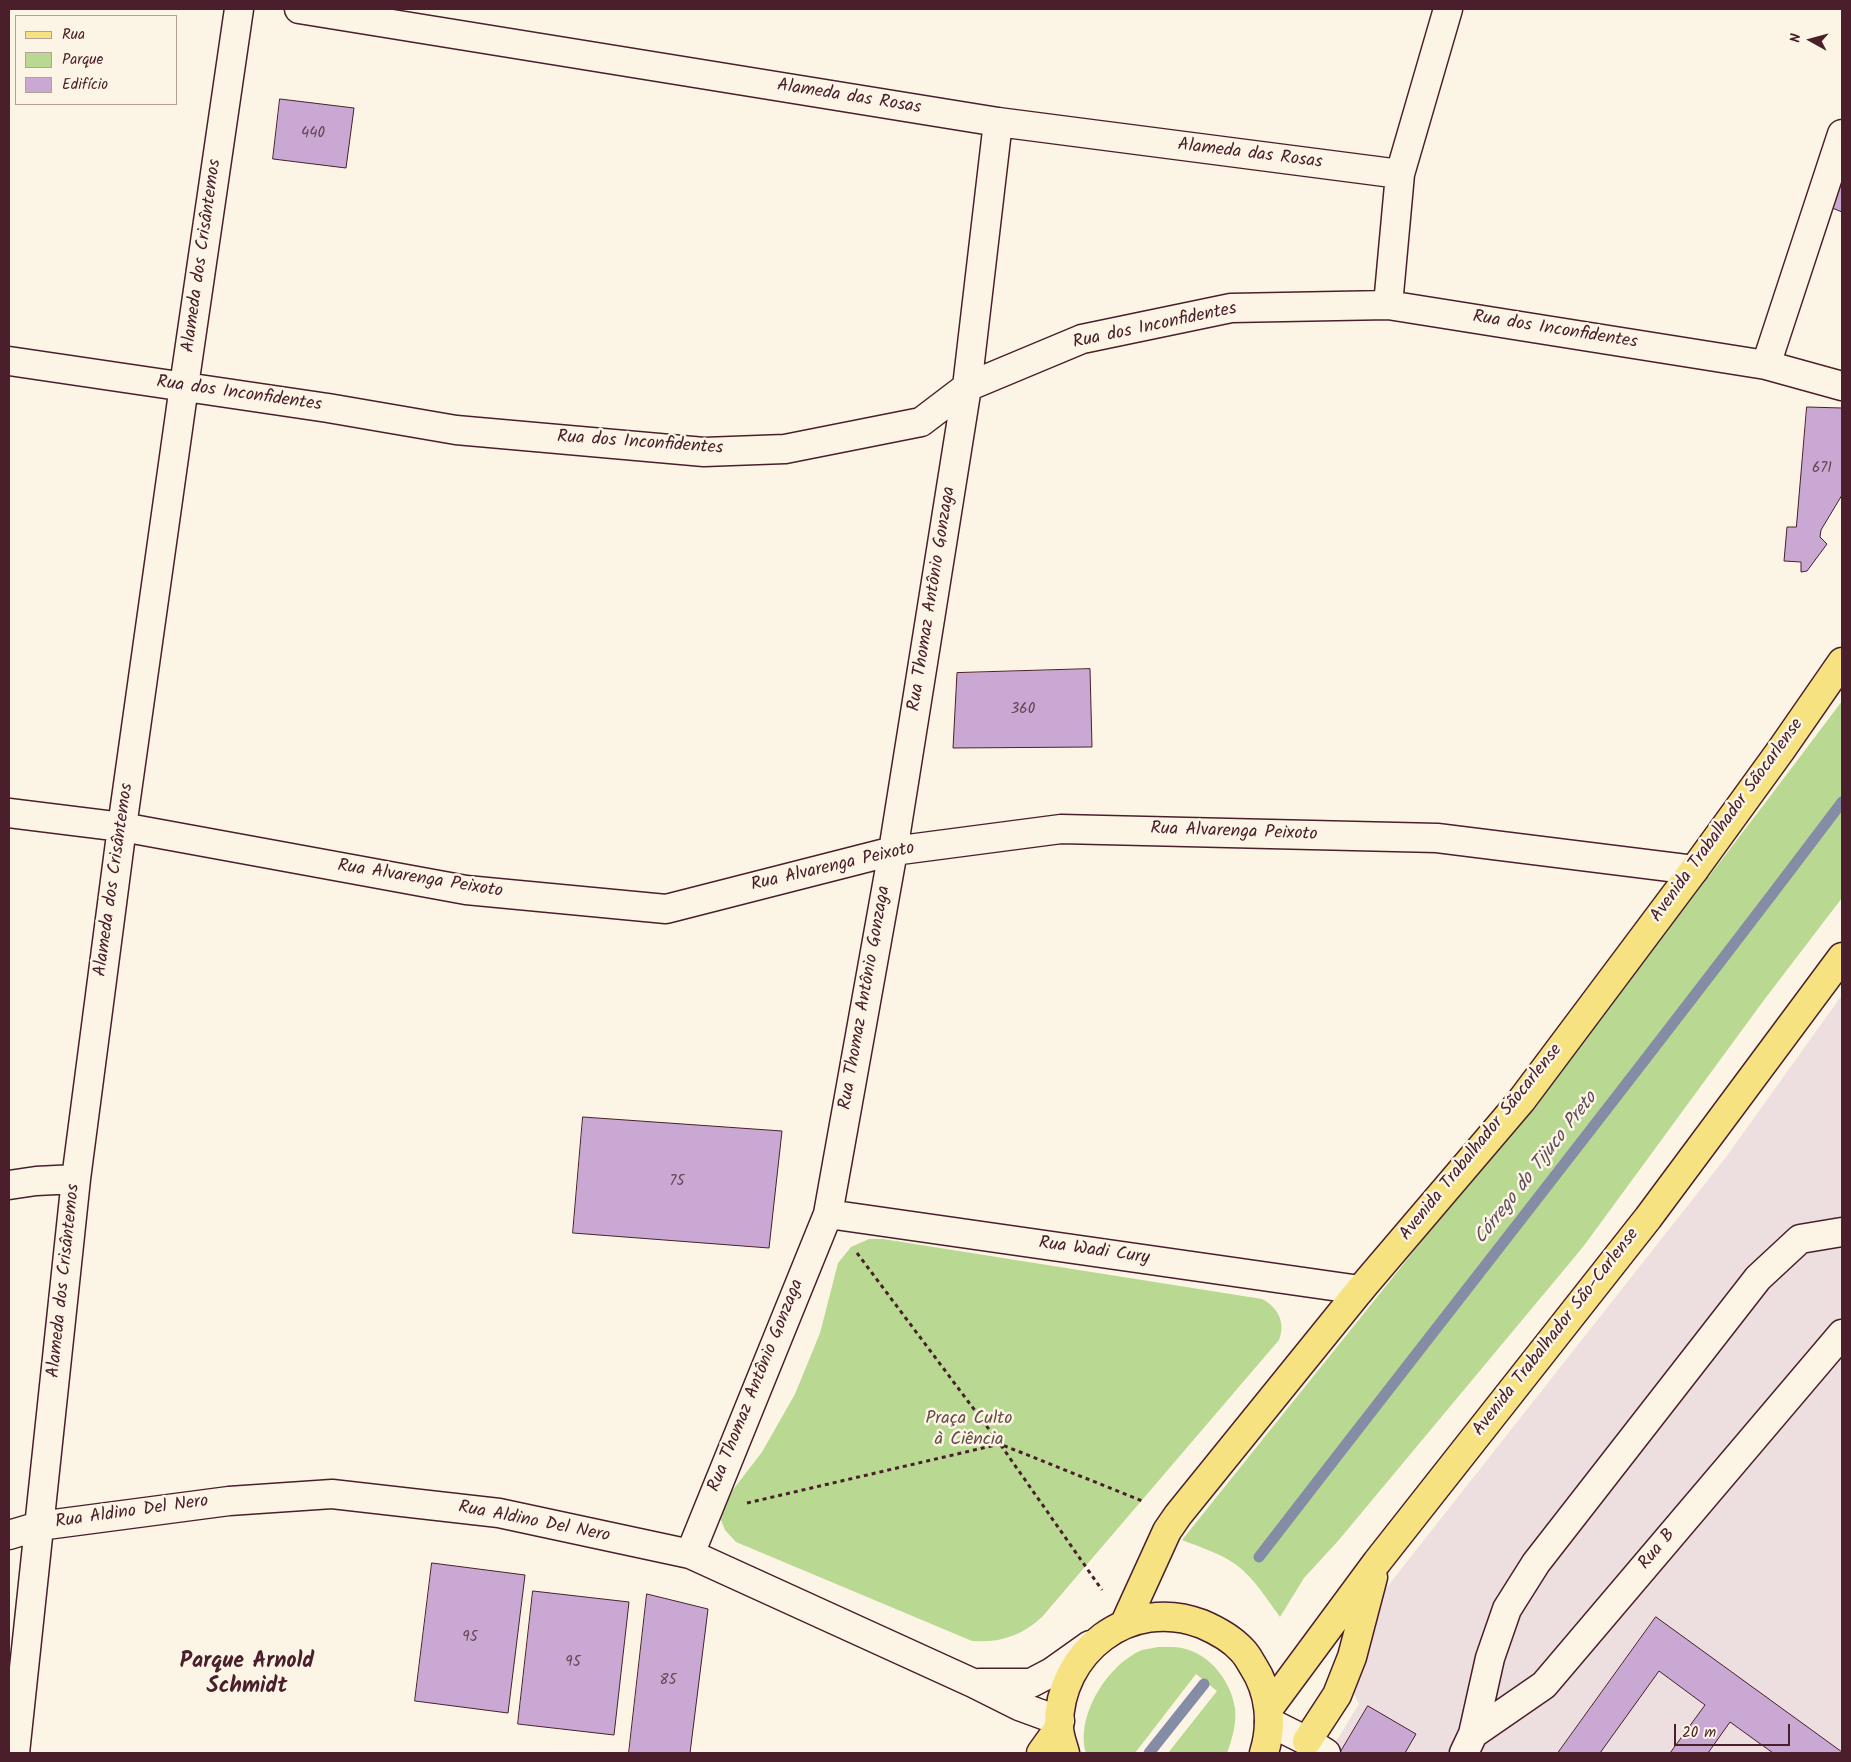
<!DOCTYPE html>
<meta charset="utf-8">
<style>
body{margin:0}
#map{position:relative;width:1851px;height:1762px;overflow:hidden;background:#fcf5e5;font-family:Kalam,sans-serif}
canvas{display:block}
.frame{position:absolute;inset:0;border:10px solid #4a1f2b;pointer-events:none}
.legend{position:absolute;left:15px;top:15px;width:162px;height:90px;box-sizing:border-box;background:#fcf5e5;border:1px solid #b59f9b;margin:0;padding:6px 9px;list-style:none;font-size:15px;color:#4a1f2b}
.legend li{display:flex;align-items:center;gap:10px;height:25px}
.legend b{width:25px;border:1px solid #b59f9b}
.north{position:absolute;left:1786px;top:15px;width:50px;height:50px;-webkit-text-stroke:4px #fcf5e5;paint-order:stroke;rotate:277deg;font-size:14px;font-weight:700;line-height:20px;text-align:center;color:#4a1f2b}
.north::after{content:'';display:block;margin:auto;width:18px;height:22px;background:#4a1f2b;clip-path:polygon(50% 0,100% 100%,50% 72%,0 100%)}
.scale{position:absolute;left:1674px;top:1724px;width:116px;height:22px;box-sizing:border-box;border:2px solid #4a1f2b;border-top:0;padding-left:6px;font-size:15px;line-height:18px;white-space:nowrap;color:#4a1f2b;-webkit-text-stroke:4px #fcf5e5;paint-order:stroke}
</style>
<div id="map">
<canvas width="1851" height="1762"></canvas>
<div class="frame"></div>
<ul class="legend">
<li><b style="height:6px;background:#f7e281"></b>Rua</li>
<li><b style="height:14px;background:#b9d992"></b>Parque</li>
<li><b style="height:14px;background:#c9a9d4"></b>Edifício</li>
</ul>
<div class="north">N</div>
<div class="scale">20 m</div>
</div>
<script>
const c = document.querySelector('canvas').getContext('2d');
c.lineJoin = 'round';
function paint(path, color) { c.fillStyle = color; c.fill(path, 'evenodd'); }
function trace(path, color, width, dash) { c.strokeStyle = color; c.lineWidth = width; c.lineCap = dash ? 'butt' : 'round'; c.setLineDash(dash || []); c.stroke(path); }
function drawText(font, color, halo, rows, align = 'center') {
  c.font = font + ' Kalam,sans-serif'; c.lineWidth = 5; c.setLineDash([]); c.textBaseline = 'middle'; c.strokeStyle = halo; c.fillStyle = color; for (const [text, x, y, turn = 0] of rows) {
    c.save(); c.translate(x, y); c.rotate((+turn || 0) * Math.PI / 180); c.textAlign = isNaN(turn) ? turn : align; if (halo) c.strokeText(text, 0, 0); c.fillText(text, 0, 0); c.restore();
  }
}
paint(new Path2D(`
 M1842 995V1753H1329L1359 1704 1341 1667 1357 1625 1726 1157Z`), '#eddee0');
paint(new Path2D(`
 M1842 701V898L1764 1000 1583 1247 1338 1541 1304 1578 1280 1617C1267 1599 1255 1580 1238 1566 1222 1554 1200 1547 1182 1540 1405 1262 1629 986 1842 701Z
 M869 1239H883L1262 1299C1278 1307 1286 1323 1279 1340L1042 1617C1021 1636 1000 1643 972 1641L736 1542 725 1530 721 1520 722 1504 762 1452 795 1394 820 1333 838 1263 851 1247Z
 M1158 1647C1168 1647 1179 1646 1189 1650 1213 1658 1231 1683 1235 1708 1237 1722 1232 1740 1227 1753H1168L1217 1691 1196 1674 1135 1753H1086C1075 1716 1108 1664 1142 1650 1147 1649 1153 1648 1158 1647Z`), '#b9d992');
trace(new Path2D(`
 M1259 1557C1453 1305 1651 1056 1842 802
 M1149 1753 1204 1684`), '#848da5', 11);
const building = new Path2D(`
 M280 99 354 108 346 168 273 159Z
 M1842 178V212L1830 207Z
 M1807 407 1842 408V495L1821 530 1820 537 1827 544 1807 571 1801 572V562L1784 561 1787 527H1796Z
 M1090 669 1092 747 953 748 957 673Z
 M583 1117 782 1131 769 1248 573 1233Z
 M432 1563 525 1575 508 1713 415 1701Z
 M533 1591 629 1602 614 1735 518 1724Z
 M647 1594 708 1609 690 1753H629Z
 M1656 1617 1842 1752V1753H1773L1730 1722 1708 1753H1670L1705 1705 1659 1671 1600 1753H1558Z
 M1368 1706 1416 1734 1405 1753H1340Z`);
paint(building, '#c9a9d4');
trace(building, '#4a1f2b', 1);
const minor = new Path2D(`
 M299 9 998 122 1400 174
 M1388 305 1400 174 1448 9
 M9 361 328 408 456 430 704 452 785 449 921 422 967 387 1082 339 1231 308 1388 305 1766 365 1842 386
 M1766 365 1842 134
 M9 813 122 827 466 890 666 909 893 851 1061 829 1437 838 1694 870
 M9 1185 36 1181 76 1179
 M828 1214 1360 1290
 M9 1535 39 1526 229 1501 332 1494 499 1513 690 1554 973 1683 1019 1706 1060 1721
 M690 1554 828 1214 893 851 967 387 998 122
 M979 1683H1031L1052 1672 1090 1645
 M1269 1722 1307 1741 1326 1753
 M1473 1734 1490 1658 1507 1609 1536 1563 1758 1278 1800 1239 1842 1232
 M15 1753 76 1179 122 827 184 386 239 9
 M1464 1753 1473 1734 1544 1685 1842 1334`);
const primary = new Path2D(`
 M1125 1623 1167 1531 1178 1515 1360 1290 1521 1101 1694 870 1781 750 1842 662
 M1269 1708 1377 1562 1648 1218 1842 957
 M1307 1741 1337 1695 1352 1657 1373 1577
 M1041 1753 1059 1728
 M1065 1753C1063 1745 1059 1736 1059 1727 1058 1652 1130 1596 1202 1624 1216 1630 1231 1638 1242 1650 1247 1655 1250 1661 1253 1666 1270 1692 1273 1724 1264 1753`);
trace(minor, '#4a1f2b', 31);
trace(primary, '#4a1f2b', 31);
trace(new Path2D(`
 M857 1253 1000 1444 1102 1590
 M747 1503 1000 1444 1145 1502`), '#4a1f2b', 3, [4, 4]);
trace(minor, '#fcf5e5', 28);
trace(primary, '#f7e281', 28);
drawText('15px', '#6a4255', null, [
 ["440",313,134],
 ["671",1822,469],
 ["360",1023,710],
 ["75",677,1182],
 ["95",470,1638],
 ["95",573,1663],
 ["85",668,1681]
]);
drawText('18px', '#4a1f2b', '#fcf5e5', [
 ["Alameda das Rosas",849,98,9],
 ["Alameda das Rosas",1250,155,7],
 ["Alameda dos Crisântemos",203,256,-82],
 ["Rua dos Inconfidentes",1155,327,-12],
 ["Rua dos Inconfidentes",1555,331,9],
 ["Rua dos Inconfidentes",239,395,8],
 ["Rua dos Inconfidentes",640,444,4],
 ["Rua Thomaz Antônio Gonzaga",933,599,-81],
 ["Avenida Trabalhador Sãocarlense",1728,821,-54],
 ["Rua Alvarenga Peixoto",1234,833,2],
 ["Rua Alvarenga Peixoto",833,868,-13],
 ["Alameda dos Crisântemos",115,880,-82],
 ["Rua Alvarenga Peixoto",420,880,9],
 ["Rua Thomaz Antônio Gonzaga",866,998,-80],
 ["Avenida Trabalhador Sãocarlense",1482,1143,-51],
 ["Rua Wadi Cury",1094,1252,8],
 ["Alameda dos Crisântemos",65,1281,-84],
 ["Avenida Trabalhador São-Carlense",1557,1333,-52],
 ["Rua Thomaz Antônio Gonzaga",757,1386,-68],
 ["Rua Aldino Del Nero",132,1513,-8],
 ["Rua Aldino Del Nero",534,1523,11],
 ["Rua B",1658,1550,-50]
]);
drawText('18px', '#664e45', '#fcf5e5', [
 ["Praça Culto",969,1420],
 ["à Ciência",969,1441]
]);
drawText('italic 19px', '#624d5e', '#fcf5e5', [
 ["Córrego do Tijuco Preto",1537,1169,-52]
]);
drawText('bold 22px', '#4a1f2b', '#fcf5e5', [
 ["Parque Arnold",247,1663],
 ["Schmidt",247,1688]
]);
</script>
